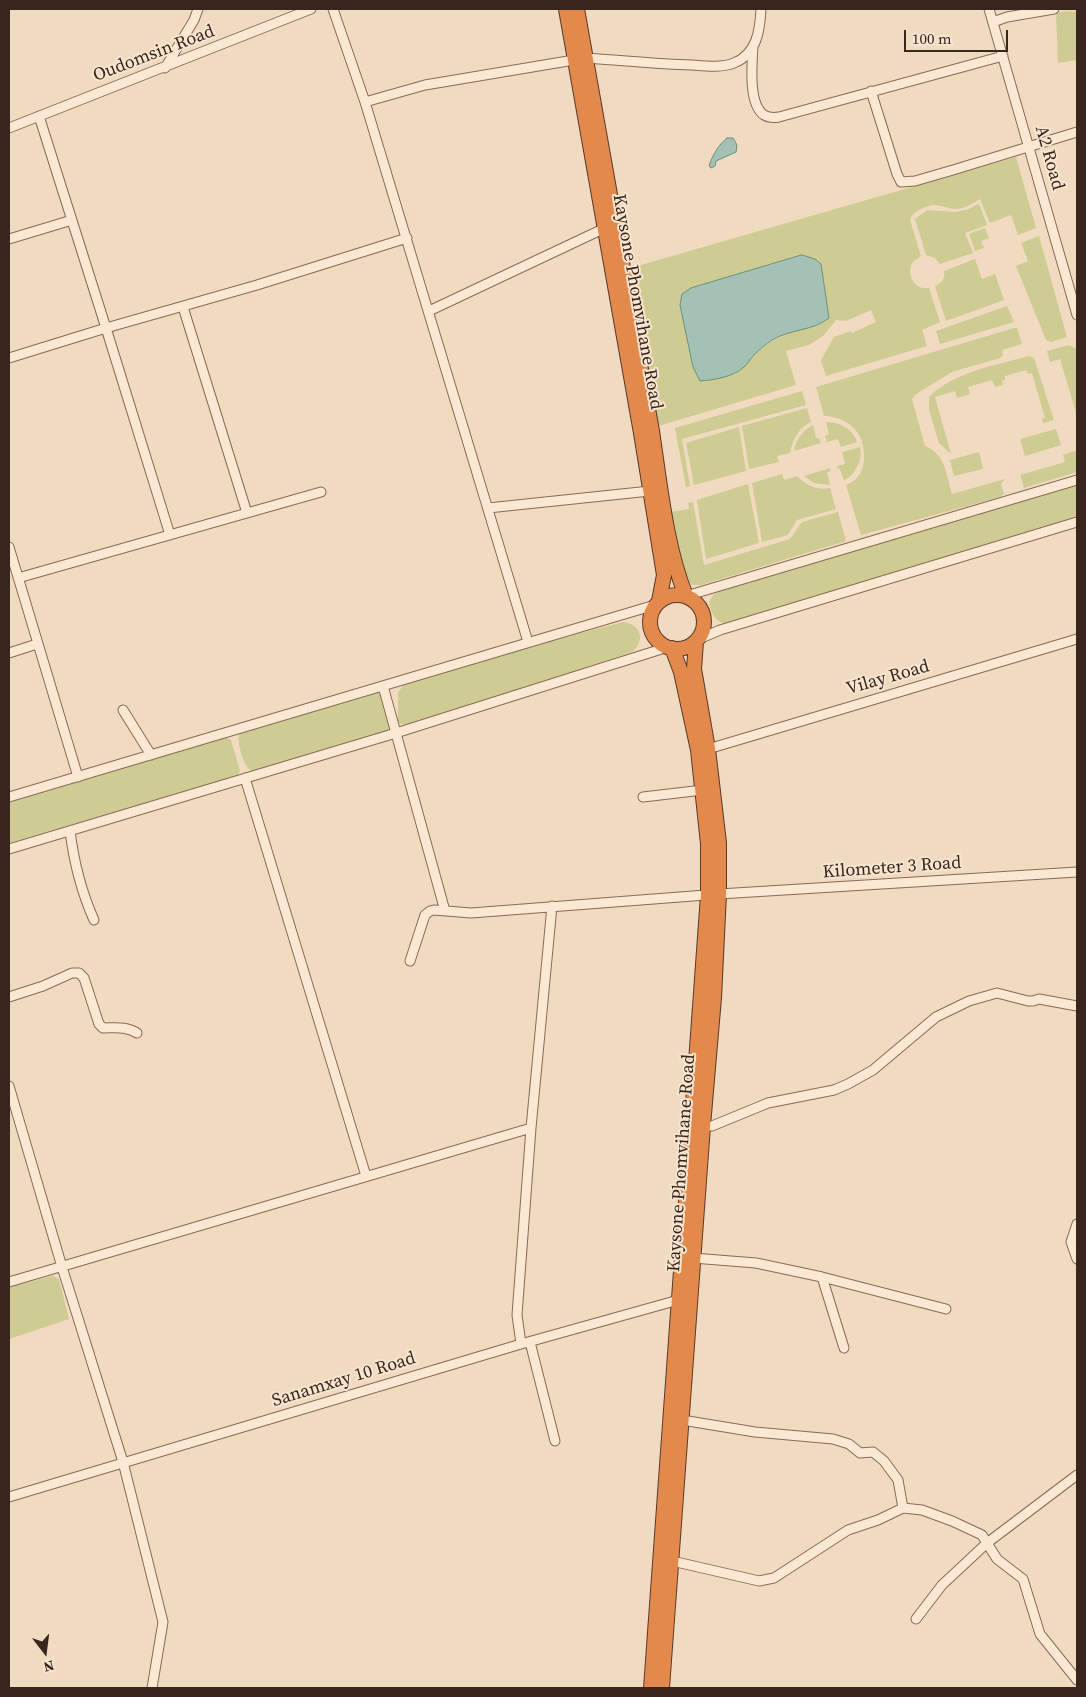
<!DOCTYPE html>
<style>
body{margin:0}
#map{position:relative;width:1086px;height:1697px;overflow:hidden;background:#f0dac0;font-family:"Source Serif 4",serif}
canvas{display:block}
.frame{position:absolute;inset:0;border:10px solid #38251c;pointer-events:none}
.north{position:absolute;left:20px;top:1627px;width:50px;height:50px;-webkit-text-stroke:4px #f7e5d0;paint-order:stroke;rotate:165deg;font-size:14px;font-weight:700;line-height:20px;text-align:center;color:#38251c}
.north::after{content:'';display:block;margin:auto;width:18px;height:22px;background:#38251c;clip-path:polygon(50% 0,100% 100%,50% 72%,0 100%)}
.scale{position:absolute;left:904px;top:30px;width:104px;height:22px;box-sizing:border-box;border:2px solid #38251c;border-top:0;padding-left:6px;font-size:15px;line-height:18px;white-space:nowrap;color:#38251c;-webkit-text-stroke:4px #f7e5d0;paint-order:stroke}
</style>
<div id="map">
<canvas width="1086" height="1697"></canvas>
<div class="frame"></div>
<div class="north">N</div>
<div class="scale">100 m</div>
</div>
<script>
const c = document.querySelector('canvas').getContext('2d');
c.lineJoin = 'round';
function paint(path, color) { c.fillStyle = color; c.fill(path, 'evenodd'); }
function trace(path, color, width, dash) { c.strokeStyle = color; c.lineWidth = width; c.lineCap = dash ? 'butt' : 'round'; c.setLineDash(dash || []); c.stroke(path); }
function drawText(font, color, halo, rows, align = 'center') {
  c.font = font + ' "Source Serif 4",serif'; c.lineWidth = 4; c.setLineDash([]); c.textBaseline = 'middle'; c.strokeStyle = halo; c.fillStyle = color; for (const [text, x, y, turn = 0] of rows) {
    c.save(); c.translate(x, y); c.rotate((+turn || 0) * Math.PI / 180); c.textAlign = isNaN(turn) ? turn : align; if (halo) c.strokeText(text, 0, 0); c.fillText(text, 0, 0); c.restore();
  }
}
paint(new Path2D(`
 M1066 11 1077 12V60L1058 63 1056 13Z
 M1016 157 1036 228 1018 235 1011 215 990 223 980 199C973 203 966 208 957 209 949 209 941 205 933 205 925 206 912 212 910 220L921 256C919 258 916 259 914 261 905 269 912 291 929 288L940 322 922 330 927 346 826 376 821 360 834 337 851 331 852 333 876 322 871 310 846 321 836 320 823 336 809 345 786 351 796 385 655 427 627 269ZM821 264 829 318C817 327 803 328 789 333 770 339 756 352 743 368Z
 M978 204 980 206 987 225 965 233 973 253 940 264 935 258 926 255 915 219 916 218 928 210 956 212 969 209Z
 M985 228 989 238 981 241 984 248 975 251 969 234Z
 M1039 236 1067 337 1051 342 1046 340 1016 266 1028 261 1021 243Z
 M975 259 982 279 995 274 1004 300 946 321 935 286C941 284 946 278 944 271Z
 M1007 306 1014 322 940 344 936 331Z
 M1014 328H1017L1022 344 1002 350 1003 355 1000 358 952 372 916 394 912 399 925 446C946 455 946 474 952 494L1005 479 1001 484 1004 494 1000 497 861 535 846 485C849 483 853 482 856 479 862 473 865 462 864 454 863 430 847 417 824 416L816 387Z
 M1069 345 1077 349V416L1060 359 1050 362 1047 351Z
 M1029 356 1034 358 1054 420 1043 423 1042 419 1045 418 1032 373 1028 374 1026 370 1005 376V380L1002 381 1003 385 995 387 992 380 968 387 970 394 957 398 955 391 935 397 951 454 939 443 929 410V397C953 372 997 365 1029 356Z
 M802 391 806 405 682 439 690 486 686 487 675 428Z
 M807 408 811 422C799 427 792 440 790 453L777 456 779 462 749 469 742 426Z
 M826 422C840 422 852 428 857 442L841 447 838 439 827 442 825 436 829 434Z
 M813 425 816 438H819L821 443 794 451C796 440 802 431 813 425Z
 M739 427 746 471 694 485 686 443Z
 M1056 429 1061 445 1025 456 1020 439Z
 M860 447C863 461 855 474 844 481L840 469H838L837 466 845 464 842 452Z
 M1077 450V472L1024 488 1020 475 1065 462 1063 455Z
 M979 452 983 469 954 476 950 460Z
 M830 468 831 471 827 472 830 485 814 483 804 476Z
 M782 474 784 480 797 476C806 485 817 491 830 488L836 509 797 520 788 535 762 542 752 483Z
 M1077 483V519L730 624C716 624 711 614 709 602L713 595 721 590Z
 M748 484 759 543 706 559 697 500Z
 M693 502 704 565 790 539 802 522 838 512 846 541 701 585H693L683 578 671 512 689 509 688 503Z
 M623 622C641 624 646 641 632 652L524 689 407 725 401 724 398 722V693L403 685 512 651Z
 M377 692 381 695 390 727 387 731 256 770 251 771C244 766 235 740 240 732Z
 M226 737 231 740 240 771 237 776 9 843V800Z
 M53 1276 59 1279 69 1319 9 1339V1287Z`), '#cecc93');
const water = new Path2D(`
 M727 138H733L737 145 736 152 716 161 715 166 711 168 709 166C712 156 719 144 727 138Z
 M802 255 815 259 821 264 829 318C813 331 790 329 772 340 766 344 759 350 754 355 750 359 748 364 744 367 733 377 714 380 700 381L693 367 680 305 682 294 691 288Z`);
paint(water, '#a3c2b4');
trace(water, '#6a9080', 1);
const minor = new Path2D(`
 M333 9 365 102 528 642
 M989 9 1077 315
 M993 22 1007 17 1054 9
 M753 47C752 64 748 104 764 115 769 118 773 118 779 117L1003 56
 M585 58C620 60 656 64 692 65 705 66 722 68 734 63 757 54 760 30 761 9
 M165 68 194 20 198 9
 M871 91 897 174 901 182 915 181 953 170 1077 132
 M365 102 425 85 574 60
 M39 116 106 328 170 535
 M9 128 311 9
 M9 239 72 220
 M183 307 247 513
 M429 311 605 228
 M9 358 106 328 257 285 407 238
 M488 508 650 491
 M9 547 78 777
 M18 578 321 492
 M686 596 1077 480
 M699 639 720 630 1077 522
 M9 653 37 644
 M383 686 445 911
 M123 710 151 755
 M708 749 1077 639
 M245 778 366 1176
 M9 797 655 605
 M643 797 703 790
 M70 831C74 863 81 891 94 920
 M9 849 396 733 668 647
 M410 961 425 915 430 911 434 910 471 913 719 894 1077 872
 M9 997 43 986 72 973H79L84 978 99 1024 103 1028C116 1028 126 1026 137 1033
 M9 1086 62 1267 123 1462 163 1622 152 1688
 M703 1126H712L768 1103 834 1090 848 1084 873 1070 936 1017 969 1001 997 993 1028 1001H1033L1039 999 1077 1006
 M1077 1224 1071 1242 1077 1259
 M693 1258 756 1263 822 1277 946 1309
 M822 1277 844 1348
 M9 1282 531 1128
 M530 1342 555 1441
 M521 1344 517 1315 531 1128 552 906
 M682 1420 755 1432 833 1439 849 1444 860 1453 873 1452 884 1461 898 1480 903 1508
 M9 1497 521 1344 682 1299
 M672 1561 759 1581 774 1578 848 1530 878 1520 903 1508 922 1510 952 1521 982 1535 997 1559 1023 1579 1040 1634 1077 1680
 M916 1619 942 1585 987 1543 1077 1475`);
const highway = new Path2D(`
 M566 9 641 433 664 575 659 601
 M577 9 652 431C660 484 666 547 686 596
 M650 622a27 27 0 1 1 54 0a27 27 0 1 1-54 0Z
 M651 1688 708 895V844L698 750 681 672 672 648
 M662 1688 703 1126 714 998 719 894V843L708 749 694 669 696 642`);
trace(minor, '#896a57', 11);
trace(highway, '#57392c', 16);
trace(minor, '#fae8d3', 9);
trace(highway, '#e4894c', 14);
drawText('18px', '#38251c', '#f7e5d0', [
 ["Oudomsin Road",154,54,-21],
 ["A2 Road",1049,158,74],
 ["Kaysone Phomvihane Road",637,302,80],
 ["Vilay Road",888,678,-16],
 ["Kilometer 3 Road",892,868,-4],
 ["Kaysone Phomvihane Road",682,1163,-86],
 ["Sanamxay 10 Road",344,1380,-17]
]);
</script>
